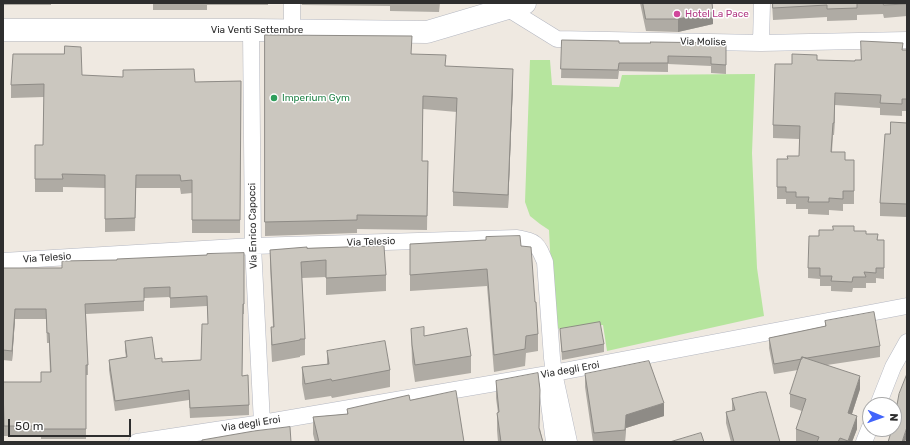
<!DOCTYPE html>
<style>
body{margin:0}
#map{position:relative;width:910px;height:445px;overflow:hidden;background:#efe9e1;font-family:Rubik,sans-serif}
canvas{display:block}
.frame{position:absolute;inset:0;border:4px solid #2e2e2e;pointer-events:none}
.north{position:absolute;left:862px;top:397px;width:40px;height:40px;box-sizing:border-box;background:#fff;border:1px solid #ababab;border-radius:50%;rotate:92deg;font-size:11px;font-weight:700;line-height:16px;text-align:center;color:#2e2e2e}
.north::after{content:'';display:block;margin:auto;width:14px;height:18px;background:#4264fb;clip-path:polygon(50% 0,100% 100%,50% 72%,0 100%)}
.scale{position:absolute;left:8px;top:419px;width:123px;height:18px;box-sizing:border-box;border:2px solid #2e2e2e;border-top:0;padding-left:5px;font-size:12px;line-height:14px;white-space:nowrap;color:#2e2e2e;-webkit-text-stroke:3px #fff;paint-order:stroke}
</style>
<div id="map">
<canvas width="910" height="445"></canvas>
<div class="frame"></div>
<div class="north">N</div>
<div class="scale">50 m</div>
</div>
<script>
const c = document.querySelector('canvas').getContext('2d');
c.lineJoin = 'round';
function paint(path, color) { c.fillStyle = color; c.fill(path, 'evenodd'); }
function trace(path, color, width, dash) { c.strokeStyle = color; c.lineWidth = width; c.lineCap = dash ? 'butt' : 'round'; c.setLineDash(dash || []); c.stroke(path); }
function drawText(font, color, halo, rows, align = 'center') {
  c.font = font + ' Rubik,sans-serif'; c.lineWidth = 3; c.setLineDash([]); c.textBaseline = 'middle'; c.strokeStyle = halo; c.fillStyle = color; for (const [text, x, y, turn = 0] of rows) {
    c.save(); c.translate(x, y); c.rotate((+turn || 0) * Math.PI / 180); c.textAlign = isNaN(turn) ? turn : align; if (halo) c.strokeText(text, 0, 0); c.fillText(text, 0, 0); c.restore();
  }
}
paint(new Path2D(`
 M530 60H550L552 85 619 87 622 75 755 74 752 153 757 268 764 316 607 351 603 325 554 329 549 230 540 224 530 216 525 202Z`), '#b6e59e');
const street = new Path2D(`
 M292 3V30
 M502 5 557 39 761 43 907 40
 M251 30 253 246 262 423
 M761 43 762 3
 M3 261 253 246 517 238C537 242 537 243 545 262L552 358 554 373 569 442
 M547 388 554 442
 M878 405 893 367 907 342
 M137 442 262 423 554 373 907 306
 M864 442 870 427`);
const secondary = new Path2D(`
 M3 30H251L427 32 525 3`);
trace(street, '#b4b7c1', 17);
trace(secondary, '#b4b7c1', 23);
trace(street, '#fff', 16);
trace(secondary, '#fff', 22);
paint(new Path2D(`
 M3 3H51V5H3Z
 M153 3H268V5H207V10H153Z
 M301 3H440L439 12 390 11V6L302 5Z
 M640 3H712L713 24 678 32 646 31Z
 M772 3H907V16L884 18 883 14 857 15V20L827 21V17L773 20Z
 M265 35 412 54 446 66 513 83 508 208 453 206V192L457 112 423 109 422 161H428L427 230 357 229V233L265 236Z
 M562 40 619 43H726V74L711 73V66L668 64V72L619 71 618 79 561 78Z
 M903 50H907V111H902V116L880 115V108L835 105 834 135H833L832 152 845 160H854V204H843V211L829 210V215L808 214V209H796V204H786V199H777V159H787L799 156V139L773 138V125L792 64 817 60 855 61Z
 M82 75 195 82 241 81 240 233H192V193L181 194 180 188H136L135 231 105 232V188L63 187V192H35V145H43L44 97 11 98V85Z
 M907 123V217L880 216V203L890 134Z
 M854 231 866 234 878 240H884V279L876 278V283H866V288H853L852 292 831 291V286H820V279L808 278V268L819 236Z
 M410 244 521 246 535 302 538 334V351L526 353 525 366 494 372 487 286 410 291Z
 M307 248 386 275V291L326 295V277L302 278 305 339V355L300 356V357L272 362 271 344V327H273L270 266V250Z
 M244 253V314H243L242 375 249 405V415L190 418 189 400 115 411 109 370V360L126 357 125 351V341L155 359 162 362 201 360 208 324 207 306 170 308V297L144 298V311L86 314 88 365V375H86V439H41V436H4L3 382H41L50 372 49 343H47L46 319H15L12 361 3 360V268H62L117 260Z
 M825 321 880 346V357L827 365 860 389 852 414 857 429 852 442H796V429L802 411 790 407V394L798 370 774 374 769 348V338L825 326Z
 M411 329 424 336 471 356V373L415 382 412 362Z
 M560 329 604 344V352L562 360Z
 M327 351 390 370V387L332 398 331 396 305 400 302 384V367L327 364Z
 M585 374 664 416 626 428 625 442H593L585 387Z
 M496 381 540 429 543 442H498L497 430V413H498L496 398Z
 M732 399 780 442H731L726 423V412L732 411Z
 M410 400 464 442H315L313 434V417L347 414V409Z`), '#afaba4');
paint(new Path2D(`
 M713 12V24L678 32V19Z
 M513 69V83L508 208V195Z
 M835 93V105L834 135V123Z
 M15 309V319L12 361V351Z
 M860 376V389L848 426V413Z
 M664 403V416L626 428 625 442 626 415Z
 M857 416V429L852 442H848Z
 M907 427V437L905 442H902Z`), '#8e8b86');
const building = new Path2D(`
 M643 3H712L713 12 678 19H646Z
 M773 3H857V8L827 9V5L773 8Z
 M883 3H907V4L884 5Z
 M265 35 412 36 411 54 446 55 445 66 513 69 508 195 453 192 457 98 423 96 422 161H428L427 216 357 215V220L265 222Z
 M562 40 619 41V43H651L650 42 726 43V65L711 64V57L668 56V63H619L618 70 561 69Z
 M861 41 903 43 902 50H907V99H902V104L880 103 881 95 835 93 834 123H833L831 152H845V160H854V191H843V199L829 198V202H808L809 197H796V192H786V187H777V159H788L787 156H799L800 126 773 125 775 64H792V54L817 55V60L855 61V60H861Z
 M65 46 81 47 82 75 123 77V70L194 69 195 82 241 81 240 220H192V180L181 181 180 175H136L135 218 105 219V175L62 174 63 179H35V145H43L44 84 11 85 13 54H64Z
 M891 122 907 123V204L880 203 885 134H890Z
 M833 226H854V231H866V234H878L877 240H884V268H876V273L864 272 866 277H853L852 282 831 281 832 276H820V268H808L809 236H819V230H833Z
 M520 236 521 246 531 247 535 302H536L538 334 526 336 525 349 494 355 487 269 410 275V244L486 240V237Z
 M384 246 386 275 326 278V260L301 262 305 339H300V340L272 345 271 327H274L270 250 307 247V248Z
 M244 253V304H243L242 376 248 375 249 405 190 408 189 390 115 401 109 360 127 357 125 341 152 337 155 359 162 358V362L201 360 202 324H208L207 296 170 298V287L144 288V301L85 304 88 365H86V429H41V426H4L3 382H41V372H51L49 333H47L46 309H15L12 351 3 350V268H62V261L117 260V259L207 255V254Z
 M874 312 880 346 807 358 802 357V359L774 364 769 338 826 326 825 321Z
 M600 322 604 344 562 352 560 329Z
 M424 327V336L467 328 471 356 415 365 412 345 411 329Z
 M385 341 390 370 332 381 331 379 305 384 302 367 329 364 327 351Z
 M802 357 860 376 848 413 857 416 848 441 840 438 838 442H817L819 437 796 429 806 399 790 394Z
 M649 361 664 403 626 415 625 430 594 433 585 374Z
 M538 373 540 390 539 428 543 442H501L497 413 499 412 496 381Z
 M907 374V427L902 442H888L892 429H894V421L899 394Z
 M456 391 464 442H319L313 417 348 414 347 409 409 395 410 400Z
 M760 392H766L780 442H734L726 412 735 410 732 399Z
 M290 427 291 442H202V440L254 431Z
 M701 433 704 442H670Z`);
paint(building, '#cbc7bf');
trace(building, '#8e8b86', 1);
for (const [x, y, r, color] of [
 [677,14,4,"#d1479c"],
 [274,98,4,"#2e9e5b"]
]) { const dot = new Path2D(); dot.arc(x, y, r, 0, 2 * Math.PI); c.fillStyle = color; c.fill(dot); trace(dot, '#fff', 1.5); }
drawText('10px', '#b23c85', '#fff', [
 ["Hotel La Pace",685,14]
], 'left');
drawText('10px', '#2e2e2e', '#fff', [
 ["Via Venti Settembre",257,30],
 ["Via Molise",703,42,1],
 ["Via Enrico Capocci",253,226,-91],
 ["Via Telesio",371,242,-2],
 ["Via Telesio",47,258,-4],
 ["Via degli Eroi",570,370,-10],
 ["Via degli Eroi",251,424,-9]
]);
drawText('10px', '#27864d', '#fff', [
 ["Imperium Gym",282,98]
], 'left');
</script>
